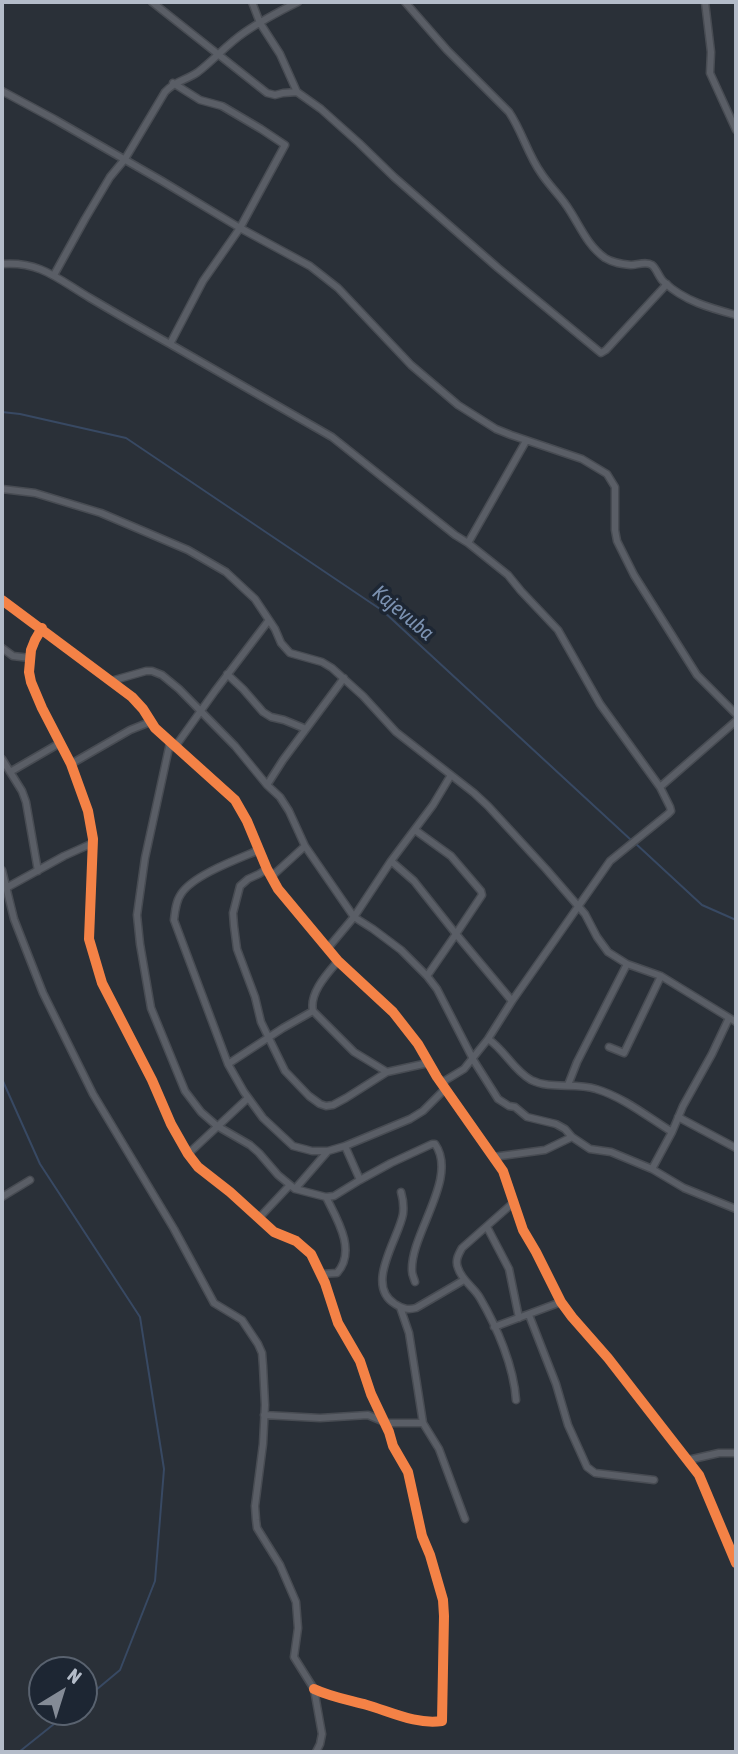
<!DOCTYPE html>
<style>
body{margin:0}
#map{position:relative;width:738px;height:1754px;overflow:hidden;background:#2a3038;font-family:"Asap Condensed",sans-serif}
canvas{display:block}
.frame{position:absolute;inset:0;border:4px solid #b4bcc9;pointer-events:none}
.north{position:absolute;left:28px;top:1656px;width:70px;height:70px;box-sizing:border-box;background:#1d2633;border:2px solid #59626f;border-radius:50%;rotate:38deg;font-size:19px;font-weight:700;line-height:28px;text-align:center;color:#b4bcc9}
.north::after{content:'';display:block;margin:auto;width:24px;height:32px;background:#848b96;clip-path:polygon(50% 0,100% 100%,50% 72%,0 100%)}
</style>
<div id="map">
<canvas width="738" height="1754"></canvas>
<div class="frame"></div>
<div class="north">N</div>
</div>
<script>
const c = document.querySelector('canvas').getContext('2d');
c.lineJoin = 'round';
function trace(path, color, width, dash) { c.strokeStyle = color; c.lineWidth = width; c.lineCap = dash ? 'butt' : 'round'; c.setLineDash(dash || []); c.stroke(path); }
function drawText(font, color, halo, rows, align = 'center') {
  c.font = font + ' "Asap Condensed",sans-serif'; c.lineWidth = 7; c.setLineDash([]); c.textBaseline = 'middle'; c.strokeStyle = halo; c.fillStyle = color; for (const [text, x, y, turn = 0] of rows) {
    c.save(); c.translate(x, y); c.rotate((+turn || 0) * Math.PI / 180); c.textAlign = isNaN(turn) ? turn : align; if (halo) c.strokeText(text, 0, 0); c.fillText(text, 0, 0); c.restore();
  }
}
trace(new Path2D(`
 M2 412 20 414 126 438 383 611 631 840
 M635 843 702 905 736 920
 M2 1079 40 1164 140 1317 164 1469 155 1581 120 1670 84 1700
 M19 1752 69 1712`), '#384963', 2);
const minor = new Path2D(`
 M152 2 267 93 275 95 283 93 297 92
 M252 2 260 23 280 54 297 92 321 109 359 143 394 177 498 268 601 353 606 350 667 284
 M405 2 447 50 509 112C522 131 528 155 541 173 550 187 562 197 570 211 581 228 588 246 605 258 613 263 622 264 631 265 637 265 646 261 652 265 657 269 659 278 664 282 684 301 710 308 736 315
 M705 2 711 52 710 73 736 130
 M2 91 54 119 162 181 240 228 310 266 338 288 411 365 458 405 496 429 511 435 582 459 607 474 615 487V530L617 541 634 575 697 675 736 714
 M2 264C41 261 59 280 90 298 117 314 143 329 170 344L203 281 240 228 285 145 261 129 222 106 200 100 173 83
 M54 275 85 219 110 177 125 159 165 92C176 80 185 81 198 72 214 60 227 44 245 32 261 21 280 11 298 2
 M170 344 332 437 455 535 468 543 526 441
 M2 489 35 493 101 513 188 550 226 572 255 599 275 629 281 643 290 653 322 662 332 668 363 696 396 732 474 793 488 806 546 869 585 914 597 937 608 952 627 964 661 976 736 1022
 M468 543 508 575 521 591 558 630 600 704 660 787
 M2 600 132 697 143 709 155 728 235 800 247 821 267 869 278 889 338 961 393 1012 418 1044 437 1077 503 1171 523 1230 536 1252 561 1302 572 1317 608 1358 699 1475 736 1563
 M42 628 35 640 31 650 29 672 31 682 42 708 71 764 88 811 93 839 89 939 102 983 152 1080 171 1124 188 1154 198 1167 230 1192 274 1232 296 1241 311 1254 325 1283 338 1323 360 1361 371 1394 389 1432 393 1446 408 1472 422 1536 430 1555 443 1600 444 1616 442 1721C417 1725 391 1712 367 1705 349 1700 331 1697 314 1689
 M2 648 13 656 30 658
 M227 674 243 689 263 712 271 717 284 720 306 729
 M111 681 146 671H152L162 675 179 689 235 746 267 785 280 797 289 811 305 846 354 917 373 929 401 950 427 976 437 989 474 1061 498 1099 509 1106 515 1107 527 1117 556 1124 565 1129 572 1137 590 1149 611 1152 652 1169 684 1188 736 1209
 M170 743 145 858 137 915 140 944 151 1008 185 1091 201 1112 217 1126 250 1145 259 1153 278 1175 295 1189 326 1197 334 1196 360 1180 345 1146
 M175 747 215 691 269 620
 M2 759 22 791 26 802 38 871
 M71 764 130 730 150 722
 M10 772 60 743
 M267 785 283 760 344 678
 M415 830 451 856 481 891 482 895 456 934 512 1001
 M259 850C238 859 193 875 181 894 176 901 175 911 174 920L228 1064 244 1092 263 1118 293 1146 312 1151H328L345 1146 410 1119 423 1111 445 1089
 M391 861 414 881 456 934 427 976
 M267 869 259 874 248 879 240 886 233 913 234 926 237 949 255 997 261 1022 285 1071 309 1096 320 1104 326 1106 333 1105 346 1098 387 1072 428 1063
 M2 870 14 919 43 993 93 1094 174 1229 214 1303 242 1320 258 1344 262 1353 263 1366 265 1405 263 1444 255 1506 256 1520 257 1528 280 1565 296 1602 298 1628 294 1657 314 1689 322 1734 320 1744 316 1752
 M271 877 305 846
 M6 888 64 856 93 843
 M328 948 354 917 391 861 433 805 451 775
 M338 961C327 974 309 993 313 1011L354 1052 387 1072
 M488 1039C505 1050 513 1070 531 1080 551 1090 575 1082 596 1089 623 1097 648 1117 672 1132
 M609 1047 624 1053 661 976
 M228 1064 283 1028 313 1011
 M441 1083 464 1069 488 1039 512 1001 610 861 668 814 671 811 670 807 660 787 736 721
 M568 1085 577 1062 627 964
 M678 1117 736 1148
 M188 1154 248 1098
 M493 1157 545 1150 572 1137
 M652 1169 672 1132 683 1106 712 1054 729 1018
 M360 1180 391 1163 432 1144H435C459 1178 410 1234 412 1271 412 1275 414 1278 415 1282
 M295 1189 328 1151
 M401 1192C403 1199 404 1206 403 1214 399 1238 364 1285 395 1304 403 1309 408 1310 416 1308L464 1280
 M2 1197 30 1180
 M514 1202 462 1248C458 1255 455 1261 458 1268 462 1281 474 1287 480 1298 497 1327 514 1367 516 1400
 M259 1218 289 1186
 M487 1227 509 1269 519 1318
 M321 1274 337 1273C357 1251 337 1219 326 1197
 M400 1307 409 1333 423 1423 439 1449 465 1519
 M529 1315 556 1384 568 1425 587 1467 595 1473 654 1480
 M494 1327 561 1302
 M264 1415 320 1418 368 1415 387 1423H423
 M688 1460 719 1453H736`);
trace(minor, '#484c53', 9);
trace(minor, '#5a5e66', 6);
trace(new Path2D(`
 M2 600 132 697 143 709 155 728 235 800 247 821 267 869 278 889 338 961 393 1012 418 1044 437 1077 503 1171 523 1230 536 1252 561 1302 572 1317 608 1358 699 1475 736 1563
 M42 628 35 640 31 650 29 672 31 682 42 708 71 764 88 811 93 839 89 939 102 983 152 1080 171 1124 188 1154 198 1167 230 1192 274 1232 296 1241 311 1254 325 1283 338 1323 360 1361 371 1394 389 1432 393 1446 408 1472 422 1536 430 1555 443 1600 444 1616 442 1721C417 1725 391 1712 367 1705 349 1700 331 1697 314 1689`), '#f48246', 10);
drawText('italic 21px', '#7c92b1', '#1d2633', [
 ["Kajevuba",403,613,40]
]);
</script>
